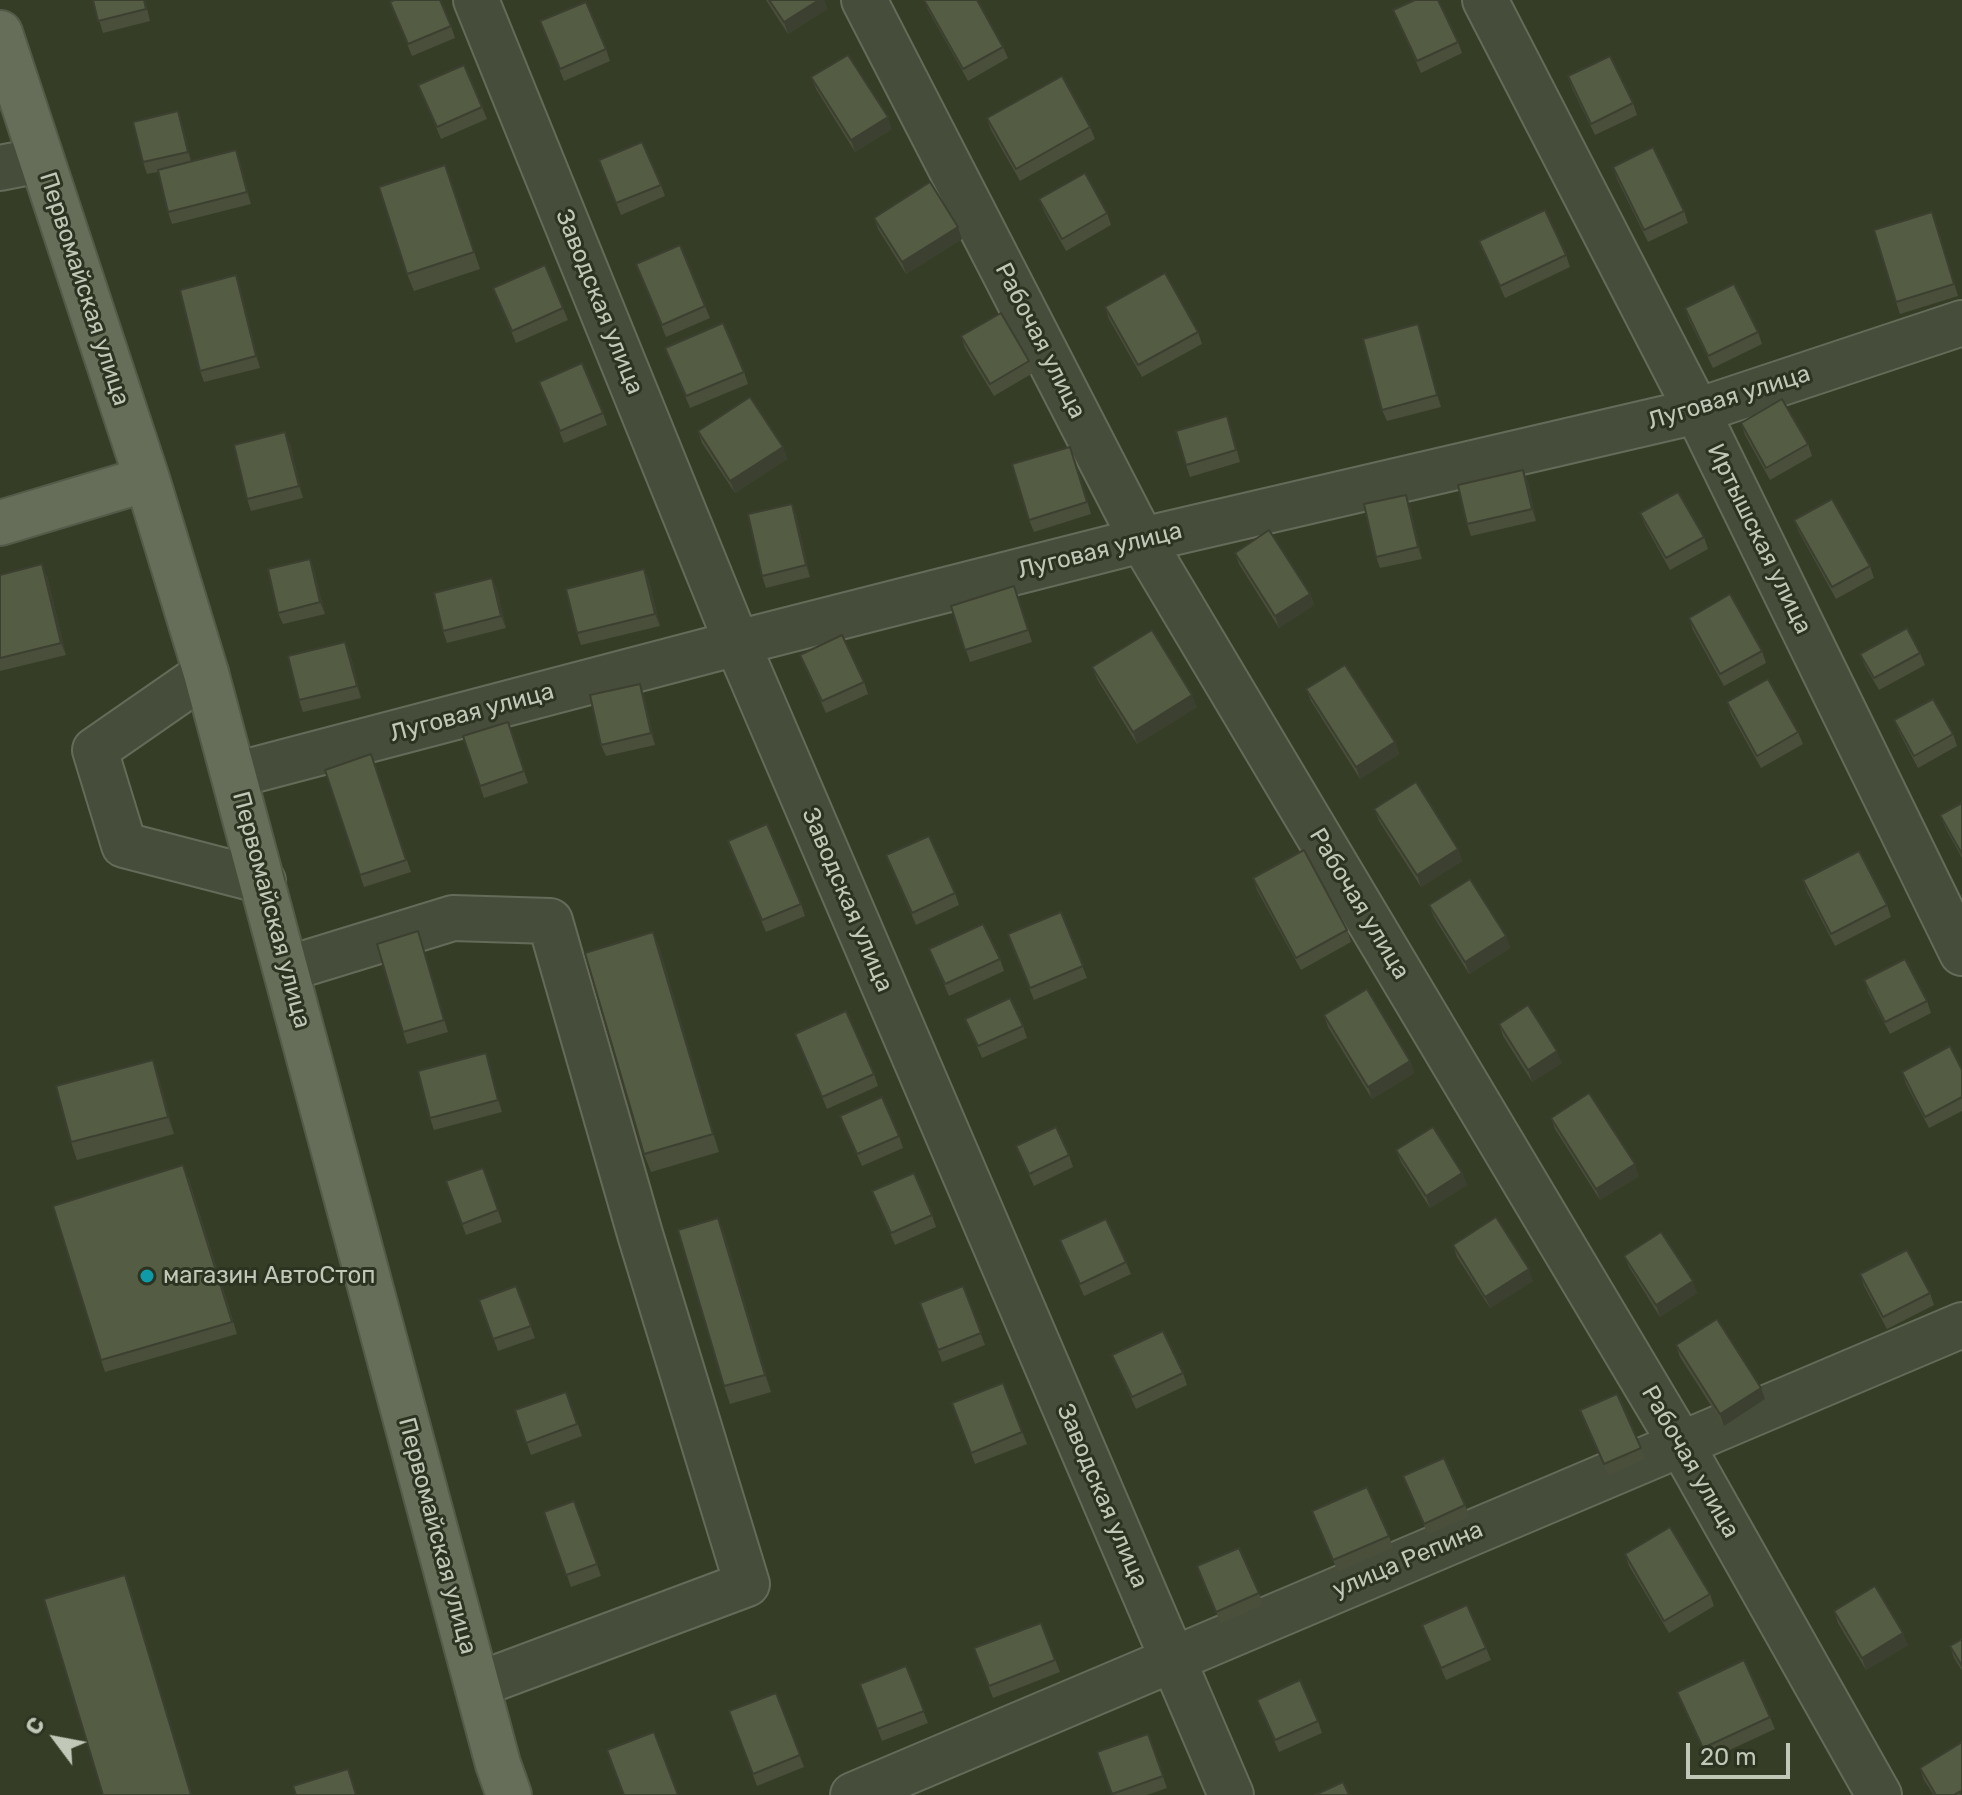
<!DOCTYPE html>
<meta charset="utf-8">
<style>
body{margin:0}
#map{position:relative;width:1962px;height:1795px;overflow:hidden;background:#363d27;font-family:Rubik,sans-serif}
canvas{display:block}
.north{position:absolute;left:16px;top:1699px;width:80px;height:80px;-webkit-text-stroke:6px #2c3320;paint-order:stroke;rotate:302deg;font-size:22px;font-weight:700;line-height:32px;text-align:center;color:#c2c8b7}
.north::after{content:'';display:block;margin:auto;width:28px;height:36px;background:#c2c8b7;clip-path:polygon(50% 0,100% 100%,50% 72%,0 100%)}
.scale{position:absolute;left:1686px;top:1743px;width:104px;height:36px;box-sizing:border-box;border:4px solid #c2c8b7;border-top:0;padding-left:10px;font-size:24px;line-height:28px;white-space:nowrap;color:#c2c8b7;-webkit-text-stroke:6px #2c3320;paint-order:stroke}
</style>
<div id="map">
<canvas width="1962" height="1795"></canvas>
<div class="north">С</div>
<div class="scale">20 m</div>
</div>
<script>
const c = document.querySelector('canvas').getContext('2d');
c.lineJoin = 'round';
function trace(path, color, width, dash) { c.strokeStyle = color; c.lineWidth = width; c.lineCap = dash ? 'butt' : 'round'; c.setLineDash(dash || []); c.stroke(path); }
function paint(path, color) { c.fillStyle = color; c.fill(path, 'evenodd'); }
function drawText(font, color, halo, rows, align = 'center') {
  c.font = font + ' Rubik,sans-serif'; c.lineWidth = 6; c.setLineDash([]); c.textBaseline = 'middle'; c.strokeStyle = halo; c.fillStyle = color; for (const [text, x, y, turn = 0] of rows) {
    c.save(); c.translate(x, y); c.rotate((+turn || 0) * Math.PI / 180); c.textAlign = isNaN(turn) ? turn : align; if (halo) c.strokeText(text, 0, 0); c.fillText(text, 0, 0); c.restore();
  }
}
const minor = new Path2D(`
 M476 0 737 643 1231 1795
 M864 0 1142 540 1681 1444 1879 1795
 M1485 0 1697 411 1962 953
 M0 168 41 160
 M206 673 95 750 124 845 263 881
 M235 775 737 643 1142 540 1697 411 1962 323
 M287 969 453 918 550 921 640 1234 747 1584 477 1685
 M853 1795 1962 1325`);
const major = new Path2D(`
 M0 33 147 479 206 673 498 1764 509 1795
 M0 523 147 479`);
trace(minor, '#656b59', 48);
trace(major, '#535a47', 48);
trace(minor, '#474d3b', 44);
trace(major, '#666d59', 44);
paint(new Path2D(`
 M93 0H145L150 21 103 33Z
 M766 0H824L827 9 788 34Z
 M924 0 1003 47 1008 58 968 81 928 10Z
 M390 2 451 26 455 38 412 56Z
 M1393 10 1458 42 1462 53 1421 73Z
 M540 21 606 49 610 61 564 81Z
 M1568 76 1633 103 1637 115 1595 135 1572 88Z
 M811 77 892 129 855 152 816 89Z
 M418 85 482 107 487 119 441 139Z
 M178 111 182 123 191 161 240 162 251 204 172 224 168 212 158 172 147 174 143 162Z
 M987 118 1090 127 1095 139 1020 181 991 130Z
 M599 160 661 185 665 196 621 215Z
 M1613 167 1684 211 1688 223 1648 242 1617 179Z
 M451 183 480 269 414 291 407 274Z
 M1039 199 1107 213 1111 225 1066 251 1044 211Z
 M874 218 958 227 962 239 906 274 878 229Z
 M1936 224 1958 296 1900 314 1896 302Z
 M1479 241 1566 255 1570 267 1505 298Z
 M636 264 705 306 710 318 666 337Z
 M240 287 260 368 204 382 200 371Z
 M493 288 563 308 568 320 516 343Z
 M1105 307 1198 332 1202 344 1142 377 1109 319Z
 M1685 308 1758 332 1762 344 1713 368 1689 320Z
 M1418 324 1441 407 1387 421 1382 410Z
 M961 336 1029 361 1033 373 994 396 965 348Z
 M665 348 744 372 748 384 690 408Z
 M539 382 603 413 607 425 564 443Z
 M1741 423 1808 444 1812 456 1770 480 1745 435Z
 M1231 428 1240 462 1190 477 1186 465Z
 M698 431 783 447 787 459 735 493 702 443Z
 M290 444 303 498 251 511 247 499Z
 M1075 459 1091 514 1034 532 1029 520Z
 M1523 470 1528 482 1536 521 1471 536 1467 524Z
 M792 504 796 515 810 577 766 588 762 576Z
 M1410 507 1422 559 1380 568 1376 557Z
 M1640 513 1704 537 1708 549 1670 570 1645 525Z
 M1794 520 1870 566 1874 578 1836 599 1799 532Z
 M1235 553 1310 594 1314 605 1279 628 1239 564Z
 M310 559 314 571 325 614 283 624 278 613Z
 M644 569 649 581 660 626 581 645 577 633Z
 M0 575 47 576 66 655 0 671Z
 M492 578 497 590 506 628 447 643 443 631Z
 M1014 586 1032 642 970 662 951 606Z
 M1689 618 1762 651 1766 663 1724 686 1693 630Z
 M345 642 350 654 361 698 303 712 299 700Z
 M1920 653 1925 665 1879 690 1865 666 1860 654Z
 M800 655 864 682 868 694 826 713Z
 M1092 667 1197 707 1137 744 1097 679Z
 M640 684 644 696 655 745 606 756 601 745Z
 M1306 689 1395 742 1399 754 1360 779 1311 701Z
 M1727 702 1798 732 1803 744 1761 768 1731 714Z
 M1894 720 1953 734 1957 746 1918 768 1899 732Z
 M508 722 528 783 484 798 463 736Z
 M371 754 411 872 364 887 325 770Z
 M1962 803V858L1945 827 1940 815Z
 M1374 809 1458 849 1462 861 1421 887 1379 821Z
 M728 841 801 904 805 916 766 932Z
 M886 855 955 893 959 905 916 925Z
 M1253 878 1347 930 1351 942 1301 970 1257 890Z
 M1803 880 1887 905 1891 917 1835 946 1807 892Z
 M1429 905 1506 936 1510 948 1469 974 1434 917Z
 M1061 912 1087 978 1034 1000 1012 946Z
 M653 932 660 950 719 1152 651 1172 644 1154Z
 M422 943 448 1032 407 1044 403 1032Z
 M929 949 1000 959 1004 971 949 996Z
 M1864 980 1927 1001 1931 1013 1890 1034 1868 992Z
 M1324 1015 1410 1061 1414 1073 1372 1099 1328 1027Z
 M965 1019 1023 1026 1027 1038 982 1058Z
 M1499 1024 1562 1063 1532 1082 1503 1036Z
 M795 1034 874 1074 878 1086 827 1109Z
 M486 1053 502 1112 434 1130 430 1118Z
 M153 1060 159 1078 174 1134 77 1160 71 1142Z
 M1962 1070V1111L1929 1128 1906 1084 1902 1072Z
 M840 1116 899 1136 903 1148 862 1166Z
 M1551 1118 1639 1176 1600 1200 1555 1129Z
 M1016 1146 1069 1155 1073 1167 1034 1186Z
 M1396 1150 1462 1173 1467 1185 1430 1208 1401 1162Z
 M483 1168 502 1222 466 1235 446 1181Z
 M188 1177 237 1334 105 1372 101 1360Z
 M872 1191 932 1215 936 1227 895 1245Z
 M718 1218 725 1236 771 1392 730 1404 724 1386Z
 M1060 1240 1126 1262 1131 1274 1084 1296Z
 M1453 1245 1533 1281 1490 1308 1457 1257Z
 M1624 1256 1697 1293 1660 1317 1629 1267Z
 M1860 1274 1930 1293 1934 1305 1887 1329 1864 1286Z
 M516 1286 535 1338 498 1351 479 1300Z
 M963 1286 985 1345 942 1362 920 1303Z
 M1676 1345 1765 1399 1724 1426 1680 1357Z
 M1112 1355 1183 1373 1187 1385 1136 1409Z
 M1003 1383 1027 1444 975 1464 952 1403Z
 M566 1392 582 1436 531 1455 515 1410Z
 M1580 1410 1641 1448 1645 1459 1608 1476Z
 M1403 1476 1465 1505 1470 1517 1428 1535Z
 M574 1501 601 1576 571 1587 544 1512Z
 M1312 1511 1389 1536 1393 1548 1338 1572Z
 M1625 1554 1710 1594 1714 1606 1669 1633 1629 1566Z
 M1197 1566 1259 1593 1263 1605 1221 1624Z
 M1834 1611 1908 1645 1866 1670 1838 1623Z
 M1041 1623 1060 1672 993 1698 974 1648Z
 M1422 1625 1486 1648 1491 1660 1446 1680Z
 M1962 1639V1671L1954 1658 1950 1646Z
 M906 1666 928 1723 882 1741 860 1684Z
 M1677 1692 1770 1717 1775 1729 1708 1760Z
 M776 1693 804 1767 757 1786 729 1711Z
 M1257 1700 1318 1721 1322 1733 1279 1752Z
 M1148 1734 1167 1788 1147 1795H1113L1097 1752Z
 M1920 1768 1962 1795H1934L1924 1780Z`), '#494f3a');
paint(new Path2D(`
 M819 0H824L827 9 788 34 784 22Z
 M178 111 182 123 192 164 188 152Z
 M888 117 892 129 855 152 851 140Z
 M236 150 240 162 251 204 247 192Z
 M958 227 962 239 906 274 902 262Z
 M236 275 240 287 260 368 256 356Z
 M1418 324 1422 336 1441 407 1437 395Z
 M285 432 290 444 303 498 299 486Z
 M783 447 787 459 735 493 730 481Z
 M1523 470 1528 482 1536 521 1532 509Z
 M1406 495 1410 507 1422 559 1418 547Z
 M792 504 796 515 810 577 806 565Z
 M310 559 314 571 325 614 320 602Z
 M42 564 47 576 66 655 61 643Z
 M644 569 649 581 660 626 655 614Z
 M492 578 497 590 506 628 501 616Z
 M1310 594 1314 605 1279 628 1275 616Z
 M345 642 350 654 361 698 357 686Z
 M640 684 644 696 655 745 651 733Z
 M1192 695 1197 707 1137 744 1133 732Z
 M1395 742 1399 754 1360 779 1356 767Z
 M1458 849 1462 861 1421 887 1417 875Z
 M418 931 422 943 448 1032 444 1020Z
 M653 932 660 950 719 1152 713 1134Z
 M1506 936 1510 948 1469 974 1465 962Z
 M1557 1051 1562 1063 1532 1082 1528 1070Z
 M486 1053 490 1065 502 1112 498 1100Z
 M153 1060 159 1078 174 1134 168 1117Z
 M1410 1061 1414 1073 1372 1099 1368 1087Z
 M1635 1164 1639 1176 1600 1200 1596 1189Z
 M1462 1173 1467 1185 1430 1208 1426 1196Z
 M718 1218 725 1236 771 1392 765 1375Z
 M1529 1269 1533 1281 1490 1308 1485 1297Z
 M1693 1281 1697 1293 1660 1317 1656 1305Z
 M1761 1388 1765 1399 1724 1426 1720 1414Z
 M125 1575 133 1598 192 1795H191Z
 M1903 1633 1908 1645 1866 1670 1862 1658Z`), '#3c4030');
const building = new Path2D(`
 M93 0H144L146 9 98 21Z
 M394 0H440L451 26 408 44 390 2Z
 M769 0H819L784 22Z
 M924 0H977L1003 47 963 69Z
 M1415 0H1438L1458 42 1417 61 1393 10Z
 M586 2 606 49 560 69 540 21Z
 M848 55 888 117 851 140 811 77Z
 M1610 56 1633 103 1591 124 1568 76Z
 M464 65 482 107 437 127 418 85Z
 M1062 76 1090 127 1016 169 987 118Z
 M178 111 188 152 143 162 133 122Z
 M642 142 661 185 616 203 599 160Z
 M1653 147 1684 211 1644 230 1613 167Z
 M236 150 247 192 168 212 158 170Z
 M445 165 474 252 407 274 379 187Z
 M1085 173 1107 213 1062 239 1039 199Z
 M930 182 958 227 902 262 874 218Z
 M1545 210 1566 255 1500 286 1479 241Z
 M1932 212 1954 284 1896 302 1874 230Z
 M680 245 705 306 662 325 636 264Z
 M545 265 563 308 512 331 493 288Z
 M1165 273 1198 332 1138 365 1105 307Z
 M236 275 256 356 200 371 180 290Z
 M1734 284 1758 332 1708 356 1685 308Z
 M1001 313 1029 361 990 384 961 336Z
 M723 323 744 372 686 396 665 348Z
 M1418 324 1437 395 1382 410 1363 339Z
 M582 363 603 413 560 431 539 382Z
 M750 397 783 447 730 481 698 431Z
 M1782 399 1808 444 1766 468 1741 423Z
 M1227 416 1236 450 1186 465 1176 431Z
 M285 432 299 486 247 499 234 445Z
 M1070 447 1087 502 1029 520 1012 464Z
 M1523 470 1532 509 1467 524 1458 485Z
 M1678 492 1704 537 1666 558 1640 513Z
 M1406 495 1418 547 1376 557 1364 504Z
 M1832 499 1870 566 1832 587 1794 520Z
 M792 504 806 565 762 576 748 514Z
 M1269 530 1310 594 1275 616 1235 553Z
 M310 559 320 602 278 613 268 569Z
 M42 564 61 643 0 658V575Z
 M644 569 655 614 577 633 566 589Z
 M492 578 501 616 443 631 434 593Z
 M1014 586 1028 630 965 650 951 606Z
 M1730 594 1762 651 1720 674 1689 618Z
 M1907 628 1920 653 1874 678 1860 654Z
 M1152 630 1192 695 1133 732 1092 667Z
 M842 635 864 682 822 701 800 655Z
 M345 642 357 686 299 700 288 656Z
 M1345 665 1395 742 1356 767 1306 689Z
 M1768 679 1798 732 1757 756 1727 702Z
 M640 684 651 733 601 745 590 695Z
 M1933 699 1953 734 1914 756 1894 720Z
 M508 722 524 771 480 786 463 736Z
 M371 754 406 860 360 875 325 770Z
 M1416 782 1458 849 1417 875 1374 809Z
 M1962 803V854L1940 815Z
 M767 824 801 904 762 920 728 841Z
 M929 836 955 893 912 913 886 855Z
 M1304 850 1347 930 1296 958 1253 878Z
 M1859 851 1887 905 1831 934 1803 880Z
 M1470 879 1506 936 1465 962 1429 905Z
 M1061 912 1083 966 1030 988 1008 934Z
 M983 924 1000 959 945 984 929 949Z
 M418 931 444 1020 403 1032 377 944Z
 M653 932 713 1134 644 1154 585 953Z
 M1905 959 1927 1001 1885 1022 1864 980Z
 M1367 989 1410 1061 1368 1087 1324 1015Z
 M1010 998 1023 1026 978 1046 965 1019Z
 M1528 1005 1557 1051 1528 1070 1499 1024Z
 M846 1011 874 1074 822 1097 795 1034Z
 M1950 1046 1962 1070V1097L1925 1117 1902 1072Z
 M486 1053 498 1100 430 1118 418 1071Z
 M153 1060 168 1117 71 1142 56 1086Z
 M1589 1093 1635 1164 1596 1189 1551 1118Z
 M882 1097 899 1136 857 1154 840 1116Z
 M1056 1127 1069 1155 1029 1174 1016 1146Z
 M1433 1127 1462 1173 1426 1196 1396 1150Z
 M183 1165 232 1322 101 1360 53 1206Z
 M483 1168 498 1210 462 1224 446 1181Z
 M914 1173 932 1215 891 1233 872 1191Z
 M1496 1217 1529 1269 1485 1297 1453 1245Z
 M718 1218 765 1375 724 1386 678 1230Z
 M1106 1219 1126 1262 1080 1284 1060 1240Z
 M1661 1232 1693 1281 1656 1305 1624 1256Z
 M1907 1250 1930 1293 1883 1317 1860 1274Z
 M516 1286 531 1326 493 1339 479 1300Z
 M963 1286 981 1333 938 1350 920 1303Z
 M1717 1319 1761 1388 1720 1414 1676 1345Z
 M1163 1331 1183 1373 1132 1397 1112 1355Z
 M1003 1383 1022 1432 971 1453 952 1403Z
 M566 1392 577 1424 526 1443 515 1410Z
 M1617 1394 1641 1448 1604 1464 1580 1410Z
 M1444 1458 1465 1505 1424 1524 1403 1476Z
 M1367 1487 1389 1536 1333 1560 1312 1511Z
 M574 1501 597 1564 566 1575 544 1512Z
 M1670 1527 1710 1594 1664 1621 1625 1554Z
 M1239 1548 1259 1593 1216 1612 1197 1566Z
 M125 1575 191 1795H103L44 1599Z
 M1875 1586 1903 1633 1862 1658 1834 1611Z
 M1467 1605 1486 1648 1441 1668 1422 1625Z
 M1041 1623 1055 1660 989 1686 974 1648Z
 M1962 1639V1666L1950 1646Z
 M1744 1660 1770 1717 1703 1748 1677 1692Z
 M906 1666 924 1711 877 1729 860 1684Z
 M1300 1680 1318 1721 1275 1740 1257 1700Z
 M776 1693 800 1755 753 1774 729 1711Z
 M654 1732 678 1795H624L607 1750Z
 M1148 1734 1163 1776 1112 1794 1097 1752Z
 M1962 1742V1790L1954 1795H1936L1920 1768Z
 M348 1769 356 1795H296L293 1786Z
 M1343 1782 1349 1795H1315Z`);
paint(building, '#555c44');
trace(building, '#3c4030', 2);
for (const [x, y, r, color] of [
 [147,1276,8,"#0f9aa8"]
]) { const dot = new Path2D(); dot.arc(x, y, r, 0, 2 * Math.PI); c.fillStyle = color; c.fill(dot); trace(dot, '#2c3320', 3); }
drawText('24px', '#c2c8b7', '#2c3320', [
 ["Первомайская улица",84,289,72],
 ["Заводская улица",599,302,68],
 ["Рабочая улица",1040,341,63],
 ["Луговая улица",1729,398,-17],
 ["Иртышская улица",1759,539,64],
 ["Луговая улица",1100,551,-14],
 ["Луговая улица",472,713,-15],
 ["Заводская улица",847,900,67],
 ["Рабочая улица",1359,904,59],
 ["Первомайская улица",271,910,75],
 ["Рабочая улица",1690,1462,60],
 ["Заводская улица",1102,1496,67],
 ["Первомайская улица",437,1536,75],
 ["улица Репина",1408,1560,-23]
]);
drawText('24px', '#c2c8b7', '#2c3320', [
 ["магазин АвтоСтоп",163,1276]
], 'left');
</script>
